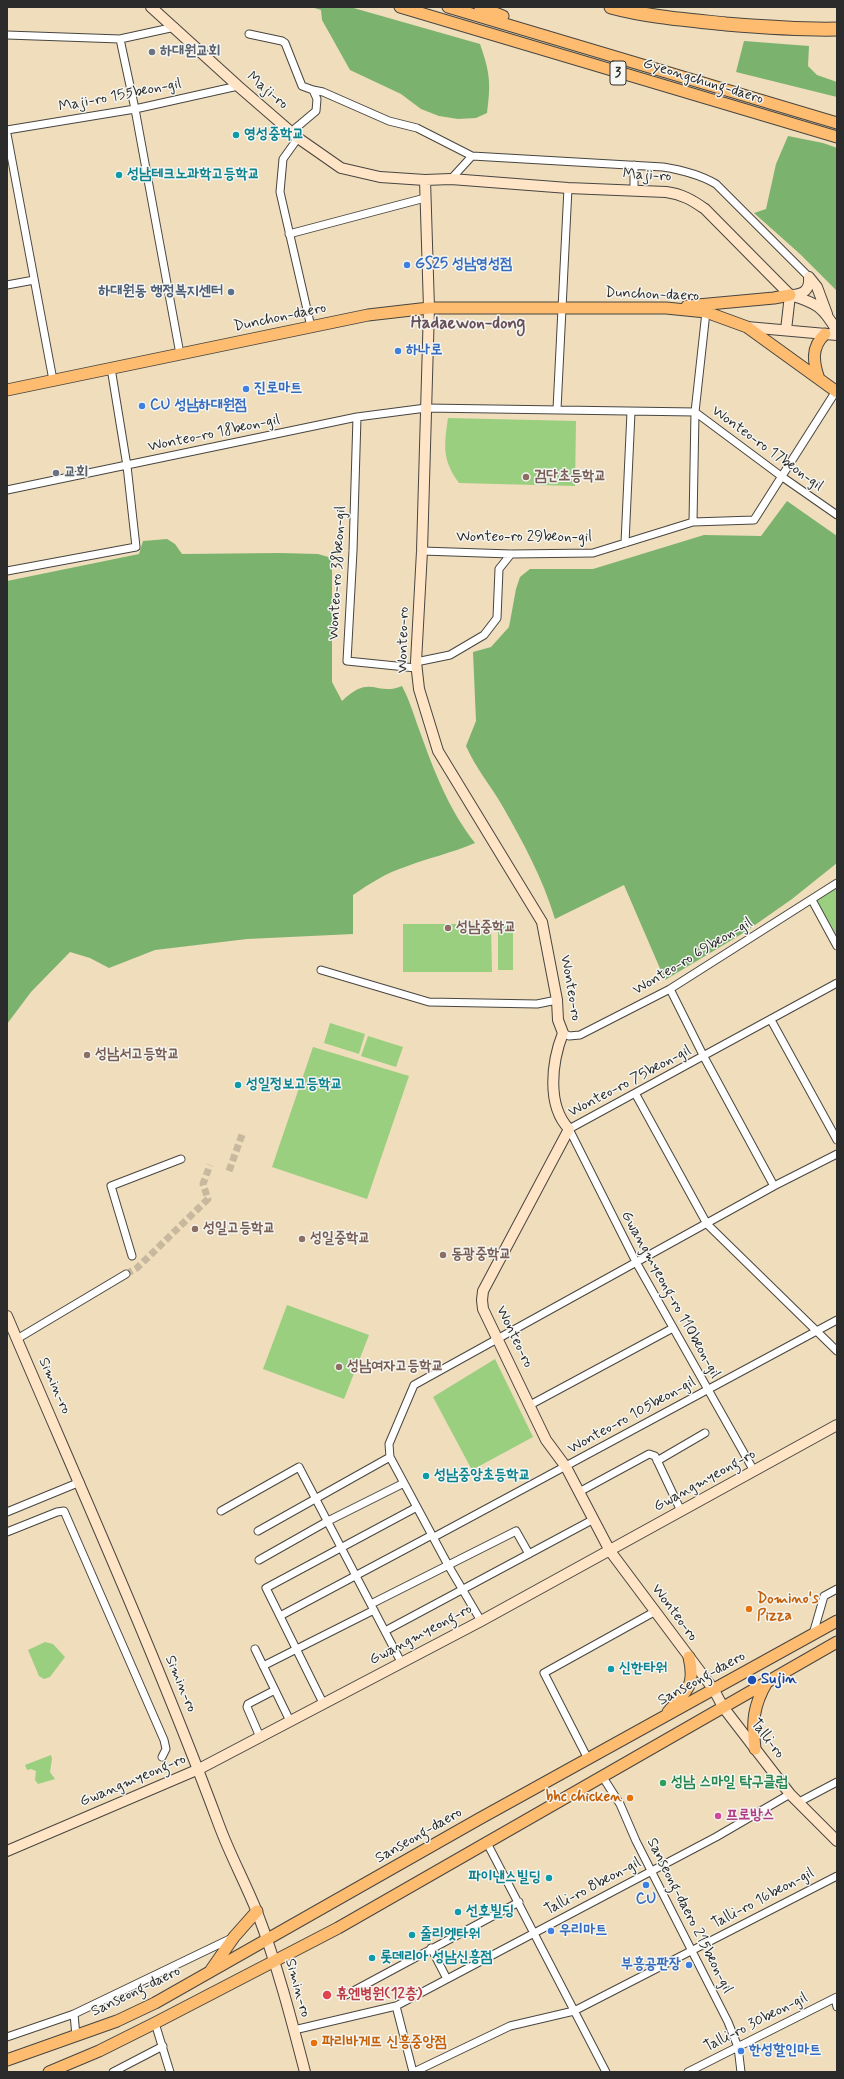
<!DOCTYPE html>
<meta charset="utf-8">
<style>
body{margin:0}
#map{position:relative;width:844px;height:2079px;overflow:hidden;background:#efddbb;font-family:Mynerve,sans-serif}
canvas{display:block}
.frame{position:absolute;inset:0;border:8px solid #2b2b2b;pointer-events:none}
</style>
<div id="map">
<canvas width="844" height="2079"></canvas>
<div class="frame"></div>
</div>
<script>
const c = document.querySelector('canvas').getContext('2d');
c.lineJoin = 'round';
function paint(path, color) { c.fillStyle = color; c.fill(path, 'evenodd'); }
function trace(path, color, width, dash) { c.strokeStyle = color; c.lineWidth = width; c.lineCap = dash ? 'butt' : 'round'; c.setLineDash(dash || []); c.stroke(path); }
function drawText(font, color, halo, rows, align = 'center') {
  c.font = font + ' Mynerve,"Poor Story",sans-serif'; c.lineWidth = 3; c.setLineDash([]); c.textBaseline = 'middle'; c.strokeStyle = halo; c.fillStyle = color; for (const [text, x, y, turn = 0] of rows) {
    c.save(); c.translate(x, y); c.rotate((+turn || 0) * Math.PI / 180); c.textAlign = isNaN(turn) ? turn : align; if (halo) c.strokeText(text, 0, 0); c.fillText(text, 0, 0); c.restore();
  }
}
paint(new Path2D(`
 M448 418 576 421 575 486 459 483C442 460 444 446 448 418Z
 M837 886V936L817 901Z
 M403 924H491L492 972H403Z
 M498 925 513 926V970H498Z
 M330 1023 365 1034 359 1054 324 1043Z
 M368 1036 403 1047 396 1067 361 1056Z
 M313 1047 409 1076 367 1199 272 1167Z
 M287 1305 369 1335 344 1399 263 1369Z
 M495 1359 533 1437 472 1470 433 1397Z
 M45 1642 53 1644 65 1657 50 1677 44 1679 39 1676 28 1650Z
 M51 1755 52 1759 50 1772 55 1779 38 1784 35 1780 36 1771 31 1769 27 1770 25 1765Z`), '#9acf80');
paint(new Path2D(`
 M311 7H350L480 44C490 73 491 83 487 113L476 118 458 119 439 116 421 109 401 94 350 70 322 20 321 10Z
 M744 41 809 46 808 66 817 75 837 82V97L736 72Z
 M788 136 823 143 837 148V291L800 254 754 213 766 209 776 164Z
 M787 501 837 536V863L792 899 745 932 665 980 624 885 555 919C543 879 523 842 503 807 491 786 476 769 466 746L476 721 473 652 491 647 509 627 516 589 520 577 530 569H593L704 535 761 536Z
 M167 539 175 544 182 554 280 553 318 554 332 558V682L342 701C371 673 376 697 402 686 410 701 414 716 420 732 434 771 449 810 475 843 452 853 428 858 405 867 386 873 369 884 353 895V934L247 939 155 950 109 968 90 958 70 952 31 992 7 1024V581L139 554 143 541Z`), '#7bb26e');
trace(new Path2D(`
 M229 1171 243 1132
 M126 1274 137 1268 208 1199 203 1184 210 1165`), '#c8b99e', 7, [7, 3.5]);
const street = new Path2D(`
 M249 34 282 41 285 43 302 86 313 90 317 99 316 111 291 132
 M7 35 120 39 175 27
 M120 39 135 109 180 354
 M313 90 323 92 389 121 417 128 472 156
 M7 130 135 109 238 86
 M7 134 53 380
 M298 138 283 159 280 192 311 327
 M451 179 472 156 663 167C682 170 699 174 716 184L809 277
 M634 190V165
 M289 234 425 198
 M7 285 34 280
 M557 409 568 188
 M357 417 353 551 347 661 416 668
 M7 490 357 417 426 408 695 412 781 476 837 515
 M693 522 695 412 706 312
 M625 543 631 412
 M422 551 511 554 593 553 693 522 754 520 836 391
 M7 571 136 547 127 466 111 368
 M416 662 450 655 484 635 497 618 499 569 511 554
 M812 900 837 946
 M321 970 429 1002 537 1004 557 1000
 M670 989 704 1057 774 1186
 M771 1020 837 1140
 M563 1033 569 1036 580 1035 670 989 837 883
 M635 1093 707 1224 837 1351
 M132 1256 111 1186 181 1159
 M17 1339 126 1274
 M530 1405 673 1328
 M657 1461 705 1433
 M754 1471 636 1262 569 1129 837 983
 M579 1492 649 1454 655 1456 681 1511
 M221 1511 299 1467 401 1662
 M7 1512 80 1482
 M258 1531 390 1457
 M7 1532 57 1512 64 1511 164 1740 166 1749 162 1757
 M434 1537 837 1320
 M259 1560 328 1521 404 1483
 M371 1604 516 1531 529 1554
 M280 1616 432 1535
 M481 1621 448 1565 390 1457 389 1444 414 1385 774 1186 837 1154
 M385 1631 594 1519
 M813 1634 824 1596 837 1589
 M255 1649 290 1721
 M263 1666 374 1610
 M323 1703 266 1588 417 1507
 M260 1737 247 1707 248 1704 275 1690
 M588 1759 544 1673 654 1612
 M602 1776 620 1804 636 1841 728 2022 738 2047 741 2072
 M799 1802 837 1782
 M486 1841 606 2072
 M431 1948 447 1979
 M344 1996 519 1902
 M835 1998 837 2007
 M396 2006 413 2072
 M74 2014 76 2036
 M155 2023 170 2072
 M294 2030 396 2006 716 1837 790 1794
 M7 2037 74 2014 232 1938
 M113 2072 163 2046
 M414 2072 510 2026 574 2011 837 1876
 M688 2072 837 1997`);
const secondary = new Path2D(`
 M151 7 238 86 298 138 341 168 380 177 425 180 451 179 568 188 666 192C682 194 692 200 705 209L790 295 786 330
 M425 180 429 308 422 551 416 662 419 689 438 751 542 922 557 1000 558 1020 563 1033C552 1061 546 1105 569 1129L483 1291 482 1300 483 1309 546 1440 566 1467 610 1551 714 1690 723 1707 790 1794 837 1841
 M809 277 817 287 827 314
 M790 295C817 303 823 307 837 331
 M792 295C804 294 810 290 809 277
 M747 327 837 335
 M7 1316C79 1485 155 1653 219 1825 230 1855 245 1882 257 1912 277 1964 291 2018 305 2072
 M7 1851 199 1769 481 1621 837 1425`);
const primary = new Path2D(`
 M400 7 837 137
 M448 7 837 123
 M480 7 503 16
 M687 306 774 298 790 295
 M819 379C813 362 811 347 825 334
 M7 390 368 315 429 308H666L706 312 747 327 837 392
 M668 1712C686 1690 696 1688 689 1657
 M755 1749C752 1722 753 1706 767 1682
 M211 1970 234 1937 257 1911
 M7 2060 117 2021 155 2003 479 1819 837 1621
 M49 2072 99 2051 155 2023 338 1928 837 1642`);
const highway = new Path2D(`
 M611 7C648 17 688 20 726 24 763 27 800 30 837 29`);
trace(street, '#484641', 9);
trace(secondary, '#484641', 12);
trace(primary, '#484641', 13);
trace(highway, '#484641', 15);
trace(street, '#fff', 7);
trace(secondary, '#ffe4c6', 10);
trace(primary, '#febc70', 11);
trace(highway, '#febc70', 13);
for (const [x, y, r, color] of [
 [152,52,4,"#6b7280"],
 [236,135,4,"#0f9aa8"],
 [119,175,4,"#0f9aa8"],
 [407,265,4,"#3f7fe0"],
 [231,292,4,"#5c6f8a"],
 [398,351,4,"#3f7fe0"],
 [246,389,4,"#3f7fe0"],
 [142,406,4,"#3f7fe0"],
 [56,473,4,"#6b7280"],
 [526,477,4,"#8d6e63"],
 [448,928,4,"#8d6e63"],
 [87,1055,4,"#8d6e63"],
 [238,1085,4,"#0f9aa8"],
 [195,1229,4,"#8d6e63"],
 [302,1239,4,"#8d6e63"],
 [443,1255,4,"#8d6e63"],
 [339,1367,4,"#8d6e63"],
 [426,1476,4,"#0f9aa8"],
 [749,1609,4,"#e8710a"],
 [611,1669,4,"#0f9aa8"],
 [752,1680,5,"#1a4fb4"],
 [663,1783,4,"#2e9e5b"],
 [630,1798,4,"#e8710a"],
 [718,1816,4,"#d1479c"],
 [549,1878,4,"#0f9aa8"],
 [646,1885,4,"#3f7fe0"],
 [458,1912,4,"#0f9aa8"],
 [551,1931,4,"#3f7fe0"],
 [412,1935,4,"#0f9aa8"],
 [372,1958,4,"#0f9aa8"],
 [689,1965,4,"#3f7fe0"],
 [327,1995,5,"#e0444e"],
 [314,2043,4,"#e8710a"],
 [741,2051,4,"#3f7fe0"]
]) { const dot = new Path2D(); dot.arc(x, y, r, 0, 2 * Math.PI); c.fillStyle = color; c.fill(dot); trace(dot, '#f6f6f2', 1.5); }
for (const [x, y, w] of [
 [618,73,16]
]) { const box = new Path2D(); box.roundRect(x - w / 2, y - 12, w, 24, 3); c.fillStyle = '#f6f6f2'; c.fill(box); trace(box, '#2b2b2b', 1); }
drawText('bold 14px', '#2b2b2b', null, [
 ["3",618,73]
]);
drawText('bold 15px', '#5b616d', '#f6f6f2', [
 ["하대원교회",160,52],
 ["교회",64,473]
], 'left');
drawText('15px', '#2b2b2b', '#f6f6f2', [
 ["Gyeongchung-daero",703,82,17],
 ["Maji-ro",267,91,40],
 ["Maji-ro 155beon-gil",120,96,-11],
 ["Maji-ro",647,176,3],
 ["Dunchon-daero",652,295,2],
 ["Dunchon-daero",280,318,-12],
 ["Wonteo-ro 18beon-gil",214,434,-12],
 ["Wonteo-ro 17beon-gil",767,449,36],
 ["Wonteo-ro 29beon-gil",524,538],
 ["Wonteo-ro 38beon-gil",338,573,-87],
 ["Wonteo-ro",404,640,-89],
 ["Wonteo-ro 69beon-gil",693,957,-31],
 ["Wonteo-ro",570,988,80],
 ["Wonteo-ro 75beon-gil",630,1082,-28],
 ["Gwangmyeong-ro 110beon-gil",670,1295,61],
 ["Wonteo-ro",514,1337,64],
 ["Simin-ro",54,1386,66],
 ["Wonteo-ro 105beon-gil",632,1416,-29],
 ["Gwangmyeong-ro",705,1481,-29],
 ["Wonteo-ro",674,1613,53],
 ["Gwangmyeong-ro",421,1635,-28],
 ["Sanseong-daero",702,1679,-29],
 ["Simin-ro",180,1684,67],
 ["Talli-ro",767,1739,52],
 ["Gwangmyeong-ro",133,1781,-23],
 ["Sanseong-daero",419,1836,-30],
 ["Talli-ro 8beon-gil",593,1887,-28],
 ["Talli-ro 16beon-gil",763,1899,-28],
 ["Sanseong-daero 215beon-gil",689,1916,63],
 ["Simin-ro",297,1988,74],
 ["Sanseong-daero",136,1992,-26],
 ["Talli-ro 30beon-gil",756,2023,-27]
]);
drawText('bold 15px', '#0d838f', '#f6f6f2', [
 ["영성중학교",244,135],
 ["성남테크노과학고등학교",127,175],
 ["성일정보고등학교",246,1085],
 ["성남중앙초등학교",434,1476],
 ["신한타워",619,1669],
 ["파이낸스빌딩",541,1878,"right"],
 ["선호빌딩",466,1912],
 ["줄리엣타워",420,1935],
 ["롯데리아 성남신흥점",380,1958]
], 'left');
drawText('bold 15px', '#366cbe', '#f6f6f2', [
 ["GS25 성남영성점",415,265],
 ["하나로",406,351],
 ["진로마트",254,389],
 ["CU 성남하대원점",150,406],
 ["CU",646,1900,"center"],
 ["우리마트",559,1931],
 ["부흥공판장",681,1965,"right"],
 ["한성할인마트",749,2051]
], 'left');
drawText('bold 15px', '#4e5e75', '#f6f6f2', [
 ["하대원동 행정복지센터",223,292]
], 'right');
drawText('bold 15px', '#785e54', '#f6f6f2', [
 ["검단초등학교",534,477],
 ["성남중학교",456,928],
 ["성남서고등학교",95,1055],
 ["성일고등학교",203,1229],
 ["성일중학교",310,1239],
 ["동광중학교",451,1255],
 ["성남여자고등학교",347,1367]
], 'left');
drawText('bold 15px', '#c56008', '#f6f6f2', [
 ["Domino's",757,1600],
 ["Pizza",757,1617],
 ["bhc chicken",622,1798,"right"],
 ["파리바게뜨 신흥중앙점",322,2043]
], 'left');
drawText('bold 15px', '#164399', '#f6f6f2', [
 ["Sujin",761,1680]
], 'left');
drawText('bold 15px', '#27864d', '#f6f6f2', [
 ["성남 스마일 탁구클럽",671,1783]
], 'left');
drawText('bold 15px', '#b23c85', '#f6f6f2', [
 ["프로방스",726,1816]
], 'left');
drawText('bold 15px', '#be3a42', '#f6f6f2', [
 ["휴엔병원(12층)",336,1995]
], 'left');
drawText('bold 17px', '#69515b', '#f6f6f2', [
 ["Hadaewon-dong",468,324]
]);
</script>
